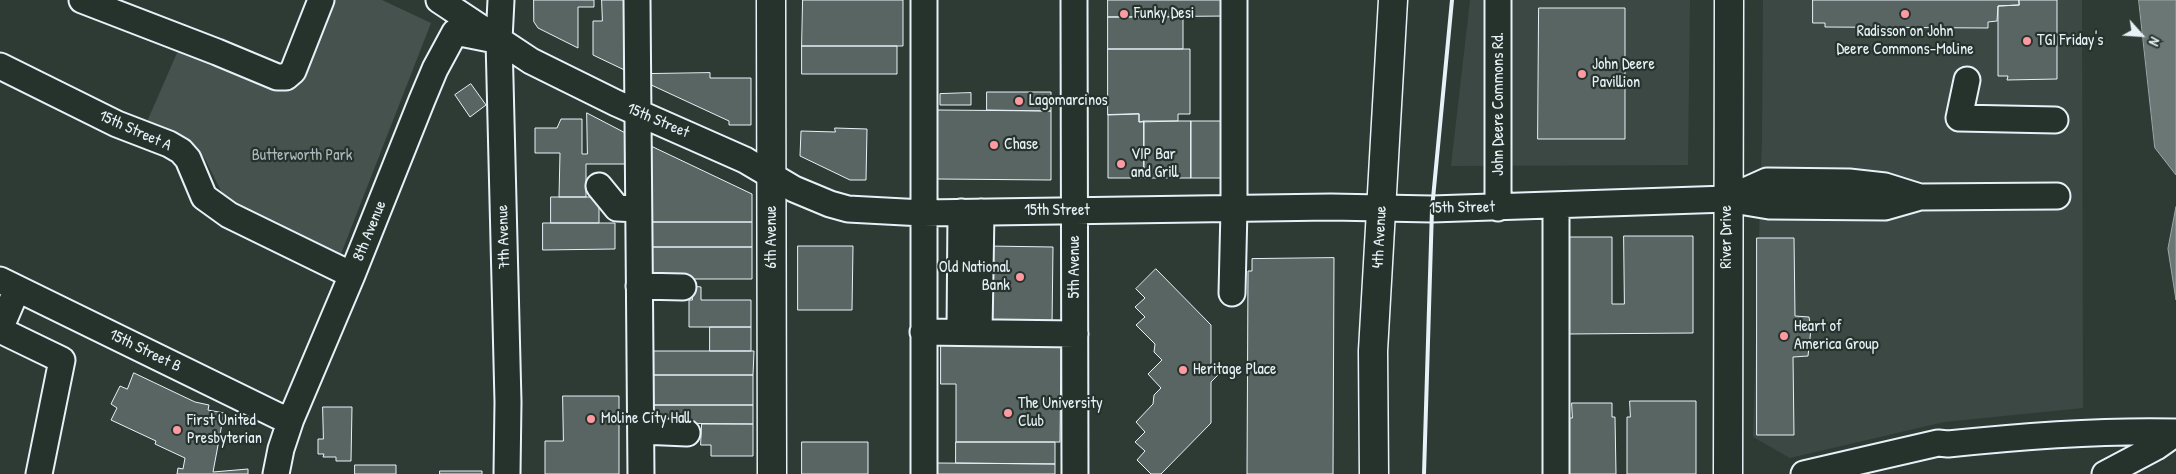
<!DOCTYPE html>
<style>
body{margin:0}
#map{position:relative;width:2176px;height:474px;overflow:hidden;background:#2e3b35;font-family:"Patrick Hand",sans-serif}
canvas{display:block}
.north{position:absolute;left:2116px;top:10px;width:50px;height:50px;-webkit-text-stroke:4px #26332d;paint-order:stroke;rotate:116deg;font-size:14px;font-weight:700;line-height:20px;text-align:center;color:#e8f1f8}
.north::after{content:'';display:block;margin:auto;width:18px;height:22px;background:#e8f1f8;clip-path:polygon(50% 0,100% 100%,50% 72%,0 100%)}
</style>
<div id="map">
<canvas width="2176" height="474"></canvas>
<div class="north">N</div>
</div>
<script>
const c = document.querySelector('canvas').getContext('2d');
c.lineJoin = 'round';
function paint(path, color) { c.fillStyle = color; c.fill(path, 'evenodd'); }
function trace(path, color, width, dash) { c.strokeStyle = color; c.lineWidth = width; c.lineCap = dash ? 'butt' : 'round'; c.setLineDash(dash || []); c.stroke(path); }
function drawText(font, color, halo, rows, align = 'center') {
  c.font = font + ' "Patrick Hand",sans-serif'; c.lineWidth = 4.5; c.setLineDash([]); c.textBaseline = 'middle'; c.strokeStyle = halo; c.fillStyle = color; for (const [text, x, y, turn = 0] of rows) {
    c.save(); c.translate(x, y); c.rotate((+turn || 0) * Math.PI / 180); c.textAlign = isNaN(turn) ? turn : align; if (halo) c.strokeText(text, 0, 0); c.fillText(text, 0, 0); c.restore();
  }
}
paint(new Path2D(`
 M1470 0H1690L1688 165 1451 166Z
 M1763 0H2082L2083 408 1944 422 1790 458 1753 437 1762 139Z`), '#3b4843');
paint(new Path2D(`
 M333 0H382L431 23 341 254 224 197 205 159 196 149 146 124 180 46 270 83 308 54Z`), '#45524e');
const water = new Path2D(`
 M2139 0H2176V175L2155 148Z
 M2176 207V300L2168 249Z`);
paint(water, '#6b7775');
trace(water, '#9da8a9', 1);
const building = new Path2D(`
 M534 0H594V7H578V48L538 28 534 22Z
 M602 0H636L635 75 593 55V21H602Z
 M803 0H903V46H802Z
 M1108 0H1228V16L1108 17Z
 M1813 0H2019V5L1998 6 1997 21 1988 22V28L1825 27V23H1813Z
 M2019 0H2057V79L2007 80 2008 76H1998V6L2019 5Z
 M1539 8H1625V139H1538Z
 M1108 17H1183V49H1108Z
 M802 46H897V74H802Z
 M1108 49H1190V114H1178V121L1139 122V114L1108 115Z
 M710 73V78H751V125H729V121L647 83V74Z
 M471 84 486 105 470 117 455 95Z
 M987 92H1051V111L987 110Z
 M971 93V105H940V94Z
 M937 110 1051 111V180L937 179Z
 M587 113 635 138V164H586V197H559L560 153H535V128H557L561 119H582V154H587Z
 M1139 114V122L1144 121V178H1108V115Z
 M1144 121H1191V178H1144Z
 M1191 121H1231V178H1191Z
 M835 128 867 129 866 180H850L800 156 801 131 835 132Z
 M651 146 752 194V222H651Z
 M551 197H599V223H551Z
 M651 222H752V247H651Z
 M543 223H615V249L543 250Z
 M1624 236H1693V333L1569 334V237H1612V304H1624Z
 M1757 238H1794L1795 316 1809 317 1811 329 1808 356 1793 357 1794 435H1757Z
 M798 246H853L852 310H798Z
 M987 246 1053 247 1052 325 994 321 989 316Z
 M651 247H752V279H650Z
 M1334 258 1333 474H1247L1248 271H1252V259Z
 M1156 269 1211 325V366L1219 374 1211 382V423L1161 474H1151L1137 460 1145 451 1135 442 1145 432 1136 422 1153 404 1154 395 1161 388 1148 374 1162 360 1154 352 1155 344 1136 325 1145 317 1135 307 1145 298 1136 289Z
 M692 286 701 287V300H751V327H689V300H692Z
 M710 327H751V351H710Z
 M941 342 1061 343 1060 442H956V384H941Z
 M654 351H754L753 375H654Z
 M134 373 195 402 209 405 208 410 224 413 213 472 248 469V474H177L178 468 183 469 185 458 155 444 156 441 111 420 117 408 111 404 120 386 127 389Z
 M654 375H753V405H654Z
 M563 396H619V474H545V441H563Z
 M1630 401H1696V474H1627V417H1630Z
 M1572 403H1612V417H1615L1616 474H1569V418H1572Z
 M654 405H753V424L654 423Z
 M323 407H352L351 461H336V457H323L324 454H318V439H323Z
 M702 424H753V456H711V445H701Z
 M802 442H868V474H802Z
 M956 442H1055V464L956 463Z
 M937 463 1055 464V474H937Z
 M355 465H396V474H355Z
 M440 471H482V474H440Z`);
paint(building, '#596563');
trace(building, '#e8f1f8', 1);
const minor = new Path2D(`
 M82 0 217 52 277 77H286L293 71 321 0
 M439 0 531 61 616 103 745 160 794 189 830 204 848 209 923 213 1331 207 1432 209 1727 199 1769 206 1885 207 1920 197 2057 196
 M501 0 499 40 508 402 507 474
 M637 0 641 474
 M924 0V474
 M1074 0 1075 474
 M0 66 117 124 169 144 181 151 188 159 204 197 229 215 352 275
 M1967 80 1959 118 2055 120
 M599 186 617 208 638 209
 M1727 199 1767 181 1849 182 1885 186 1920 197
 M1556 205V474
 M1498 208V0
 M0 280 278 416 291 419
 M639 286 683 287
 M1232 293 1234 209V0
 M0 329 17 289
 M0 330 62 360 39 474
 M923 332 1075 334
 M960 332 961 212
 M979 332 981 212
 M641 431 687 433
 M276 474 281 449 291 419 352 275 422 100 435 69 455 32 490 39
 M1804 474 1938 443 1948 444C2024 436 2099 430 2176 432
 M2105 474 2156 447 2176 433`);
const major = new Path2D(`
 M771 0 772 474
 M1374 474 1373 351 1393 0
 M1728 474 1729 0`);
trace(minor, '#e8f1f8', 29);
trace(major, '#e8f1f8', 31);
trace(minor, '#26332d', 25);
trace(major, '#26332d', 28);
trace(new Path2D(`
 M1424 474 1432 209 1452 0`), '#e8f1f8', 4);
for (const [x, y, r, color] of [
 [1124,14,5,"#ff9aa2"],
 [1905,14,5,"#ff9aa2"],
 [2027,41,5,"#ff9aa2"],
 [1582,74,5,"#ff9aa2"],
 [1019,101,5,"#ff9aa2"],
 [994,145,5,"#ff9aa2"],
 [1121,164,5,"#ff9aa2"],
 [1020,277,5,"#ff9aa2"],
 [1784,336,5,"#ff9aa2"],
 [1183,370,5,"#ff9aa2"],
 [1008,413,5,"#ff9aa2"],
 [591,419,5,"#ff9aa2"],
 [177,430,5,"#ff9aa2"]
]) { const dot = new Path2D(); dot.arc(x, y, r, 0, 2 * Math.PI); c.fillStyle = color; c.fill(dot); trace(dot, '#26332d', 2); }
drawText('16px', '#e8f1f8', '#26332d', [
 ["Funky Desi",1134,14],
 ["Radisson on John",1905,32,"center"],
 ["Deere Commons-Moline",1905,50,"center"],
 ["TGI Friday's",2037,41],
 ["John Deere",1592,65],
 ["Pavillion",1592,83],
 ["Lagomarcinos",1029,101],
 ["Chase",1004,145],
 ["VIP Bar",1131,155],
 ["and Grill",1131,173],
 ["Old National",1010,268,"right"],
 ["Bank",1010,286,"right"],
 ["Heart of",1794,327],
 ["America Group",1794,345],
 ["Heritage Place",1193,370],
 ["The University",1018,404],
 ["Club",1018,422],
 ["Moline City Hall",601,419],
 ["First United",187,421],
 ["Presbyterian",187,439]
], 'left');
drawText('16px', '#e8f1f8', '#26332d', [
 ["John Deere Commons Rd.",1499,104,-90],
 ["15th Street",658,121,23],
 ["15th Street A",135,131,24],
 ["15th Street",1462,208,-1],
 ["15th Street",1057,211],
 ["8th Avenue",370,231,-68],
 ["7th Avenue",504,237,-92],
 ["6th Avenue",772,237,-90],
 ["4th Avenue",1380,237,-87],
 ["River Drive",1727,237,-90],
 ["5th Avenue",1075,267,-90],
 ["15th Street B",145,351,26]
]);
drawText('16px', '#afb9bc', '#26332d', [
 ["Butterworth Park",302,156]
]);
</script>
